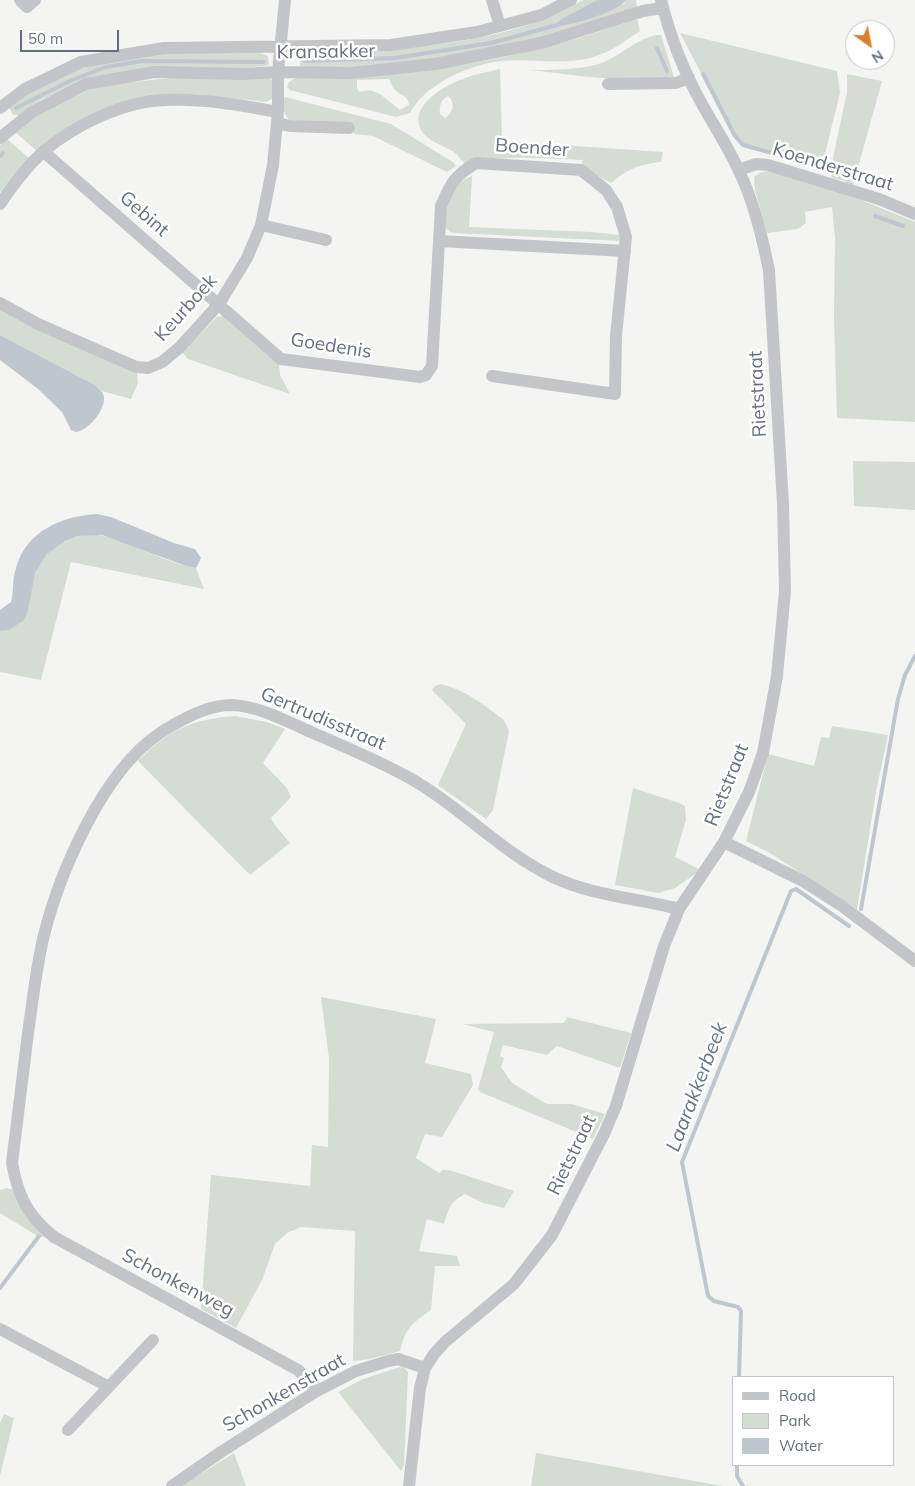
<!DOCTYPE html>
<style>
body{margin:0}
#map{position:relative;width:915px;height:1486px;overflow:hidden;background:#f4f5f2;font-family:Mulish,sans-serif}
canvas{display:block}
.legend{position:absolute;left:732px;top:1376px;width:162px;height:90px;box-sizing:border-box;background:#fff;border:1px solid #c1c5cd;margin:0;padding:6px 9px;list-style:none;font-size:15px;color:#656e81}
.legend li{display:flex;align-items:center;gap:10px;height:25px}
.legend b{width:25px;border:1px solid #c1c5cd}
.north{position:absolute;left:845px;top:20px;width:50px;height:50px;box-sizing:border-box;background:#fff;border:1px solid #c1c5cd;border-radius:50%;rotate:147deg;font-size:14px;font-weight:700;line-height:20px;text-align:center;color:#656e81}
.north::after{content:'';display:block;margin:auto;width:18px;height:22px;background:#db812c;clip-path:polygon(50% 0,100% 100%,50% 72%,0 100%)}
.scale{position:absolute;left:20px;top:30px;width:99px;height:22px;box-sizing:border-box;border:2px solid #656e81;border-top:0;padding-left:6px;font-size:15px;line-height:18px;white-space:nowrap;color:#656e81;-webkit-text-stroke:4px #fff;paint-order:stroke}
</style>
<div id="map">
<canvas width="915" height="1486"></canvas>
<ul class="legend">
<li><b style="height:6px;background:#c3c5c9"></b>Road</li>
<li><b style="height:14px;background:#d4dcd3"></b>Park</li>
<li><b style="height:14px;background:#c0c6ce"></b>Water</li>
</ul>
<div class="north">N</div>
<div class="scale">50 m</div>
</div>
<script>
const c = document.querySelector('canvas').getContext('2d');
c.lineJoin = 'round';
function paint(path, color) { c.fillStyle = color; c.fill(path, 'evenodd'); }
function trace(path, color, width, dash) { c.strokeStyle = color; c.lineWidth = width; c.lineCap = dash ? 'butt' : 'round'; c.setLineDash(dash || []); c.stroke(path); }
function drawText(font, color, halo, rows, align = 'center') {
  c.font = font + ' Mulish,sans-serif'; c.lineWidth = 5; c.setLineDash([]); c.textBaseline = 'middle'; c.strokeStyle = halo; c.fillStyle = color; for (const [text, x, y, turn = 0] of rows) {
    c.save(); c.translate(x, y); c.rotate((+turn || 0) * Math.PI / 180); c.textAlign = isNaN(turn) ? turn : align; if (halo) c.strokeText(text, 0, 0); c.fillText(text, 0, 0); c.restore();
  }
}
paint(new Path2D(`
 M583 0H597L563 18 624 4 626 0H636L637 9 568 32 426 61 327 69 300 66V55L307 53C399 48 502 48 583 0Z
 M637 19 640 31C625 41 611 52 593 57 563 66 531 58 501 61 482 63 463 70 446 79 429 90 421 95 410 113L396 117 290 90 287 87 289 82 296 78 424 71 500 58 579 38ZM389 79C391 83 392 87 395 90 401 96 408 95 409 105L400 110 380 94 370 90 359 92 357 88V80Z
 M680 33 837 71 840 93 822 166 743 144 730 128Z
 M656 35H661L674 77C627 84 577 75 530 70 552 70 584 70 604 62 622 54 637 39 656 35Z
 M257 52 268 56 269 64 266 66 89 81 42 99 19 115H13L9 107 12 102 66 72 132 56 175 53Z
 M500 69 502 141 663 152 661 162C637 165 630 168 611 183L582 167V160C544 159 504 154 466 164 461 161 459 156 455 153 446 146 433 144 425 135 403 110 442 86 463 79 475 74 487 72 500 69ZM448 96C456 103 453 111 446 118L440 114C439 106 441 100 448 96Z
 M847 74 882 81 852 189 845 181 832 178 830 172 847 92Z
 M179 77 269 78 272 80 273 98 266 102 198 94 154 96 38 152 14 131 29 119 96 86Z
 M285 97 391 124 453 162 456 166 447 172 373 136 354 134V125L289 120C283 114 284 106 283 99Z
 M6 138 30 159 0 192V145Z
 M767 171 829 187 915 222V422L837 418 834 317 835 238 832 207 805 212 806 223 798 229 767 233 755 190 754 177 760 173Z
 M472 176 469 227 592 232 620 235 621 241 453 233C449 231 446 229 445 225 443 216 449 198 453 190 458 183 464 179 472 176Z
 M0 309 121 367 137 373 138 383 131 399 102 391 95 385 0 335Z
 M224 316 279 363 280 375 290 394 188 359 182 352 217 317Z
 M853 461 915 462V510L854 506Z
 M90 534C127 537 159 562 196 568L204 589 71 562 41 680 0 672V631C37 624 25 596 36 571 46 548 67 537 90 534Z
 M441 684C466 690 484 705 504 720L509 731 493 810 486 819 438 785 466 724 432 690 435 686Z
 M235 716 267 722 285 729 263 763 287 788 291 797 271 818 275 825 290 843 250 875 138 761C168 730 192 719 235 716Z
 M832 726 888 735 876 792 857 909 768 852 746 841 768 754 814 766 821 737 829 738Z
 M633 788 679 803 685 806 686 820 675 857 701 870 675 888 658 893 615 885Z
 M321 997 436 1019 425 1063 471 1074 473 1085 442 1137 425 1134 416 1158 439 1173 443 1170H449L514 1191 504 1208 483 1203 465 1194C450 1202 449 1208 444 1224L427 1219 419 1251 457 1256 460 1266H435L431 1310C411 1324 406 1327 400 1351L370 1359 353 1361 355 1231 301 1227 287 1233 275 1244 262 1280 236 1328 201 1309 211 1175 310 1186 312 1145 328 1147 329 1059Z
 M567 1017 631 1033 620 1068 557 1046 547 1055 503 1045 500 1056 504 1058 501 1067 512 1083 547 1104H571L605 1114 593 1139 480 1092 478 1089 494 1032 462 1024 564 1023Z
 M7 1188 13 1190 47 1237H39L0 1213V1190Z
 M403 1366 408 1372 404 1465 401 1471 338 1392 363 1379Z
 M4 1414 14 1418 0 1476V1423Z
 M234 1453 246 1486H181Z
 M536 1453 723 1486H531Z`), '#d4dcd3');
paint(new Path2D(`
 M597 0H626C620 11 570 26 557 26L558 22 563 18Z
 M0 335 95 385C99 389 104 392 104 398 105 410 89 430 76 432L71 430 62 412 38 389 0 360Z
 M97 514 111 517 174 543 195 549 201 558 196 568 186 566 102 535 78 536 65 541 47 554 35 573 28 610 24 620 9 630 0 631V610L11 602C14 591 12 579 16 568 26 531 62 516 97 514Z`), '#c0c6ce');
trace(new Path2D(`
 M657 48 667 71
 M305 61 395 58 491 43 561 24
 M703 74 735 136 743 145 811 164
 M16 108 72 80 106 67 142 61 264 62
 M0 156 3 153
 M832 171 857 179
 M875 216 903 226
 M861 909 898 699 905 675 915 656
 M0 1288 39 1236
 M739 1377 741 1311 738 1307 714 1301 708 1296 682 1162 791 891 796 889 849 926
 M737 1465V1476L743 1486`), '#c0c6ce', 4);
trace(new Path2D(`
 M20 0 27 7 35 0
 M492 0 500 26
 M608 84 676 83 689 78
 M0 108 25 89 81 62 164 48 391 45 477 32 541 15 571 0
 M277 123 290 126 349 128
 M0 138 32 112 86 84 154 72 242 74 278 72 351 73 435 64 541 43 643 11 663 8
 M44 152 281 359 420 377 426 375 432 366 441 206C451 183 454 176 476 163L581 170 606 190 617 207 626 237 616 336 615 394 492 376
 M739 170 756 164 768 165 879 199 915 214
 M0 204C13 185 27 166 44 151 75 125 124 101 165 100 203 98 240 105 278 112
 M261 225 326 240
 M439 241 625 251
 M0 303 38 324 136 367 148 368 162 362 179 348 219 304 247 258 261 225 273 165 278 112V72L285 0
 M724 842 803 881 842 906 915 961
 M0 1329 109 1387
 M315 1392 311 1382 298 1370 54 1237C27 1215 18 1196 12 1163 17 1120 23 1076 28 1033 33 1000 36 967 44 935 55 891 73 848 95 809 115 775 138 744 173 725 191 715 210 705 232 705 259 706 286 721 311 732 343 746 375 759 406 776 458 804 499 851 553 877 593 896 637 898 679 909
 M68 1430 153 1340
 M172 1486 221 1452 315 1392 356 1371 388 1361 398 1359 425 1368
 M409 1486 420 1388 425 1368 434 1354 445 1342 514 1284 552 1235 604 1134 616 1106 664 946 679 909 724 842 749 792 763 753 777 676 785 591 783 504 769 270C762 237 754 202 739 171 729 148 714 126 702 104 684 72 670 36 661 0`), '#c3c5c9', 12);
drawText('19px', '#656e81', '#fff', [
 ["Kransakker",326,52,-1],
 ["Boender",532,148,4],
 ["Koenderstraat",833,167,17],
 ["Gebint",144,214,41],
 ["Keurboek",186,308,-48],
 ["Goedenis",331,346,9],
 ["Rietstraat",758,394,-93],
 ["Gertrudisstraat",323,719,23],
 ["Rietstraat",727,785,-68],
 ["Rietstraat",572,1155,-64],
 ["Schonkenweg",178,1283,28],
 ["Schonkenstraat",284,1393,-30]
]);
drawText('italic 20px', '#667485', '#fff', [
 ["Laarakkerbeek",697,1087,-69]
]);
</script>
